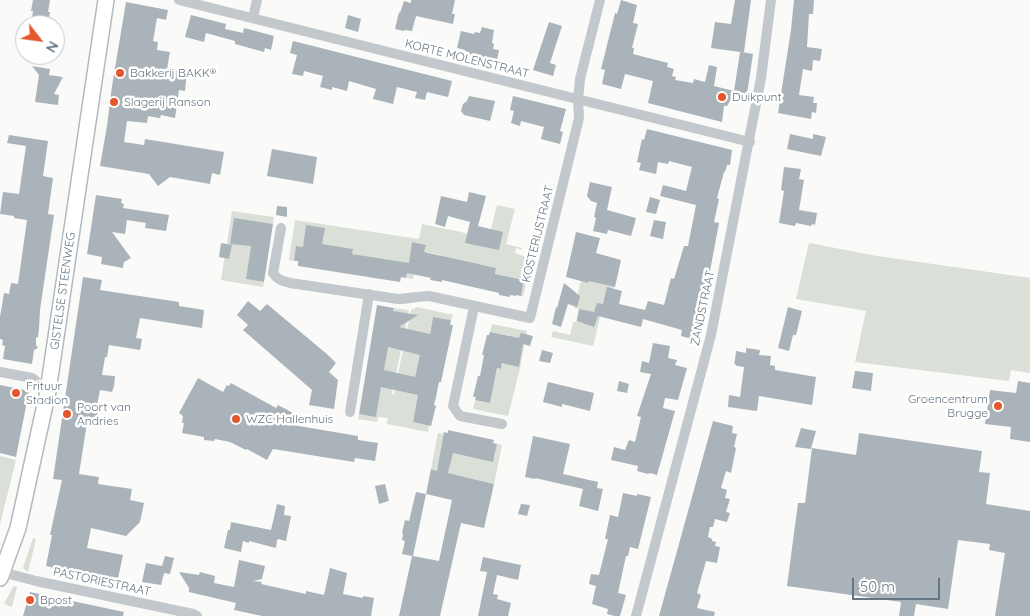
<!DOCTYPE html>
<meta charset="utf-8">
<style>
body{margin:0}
#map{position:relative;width:1030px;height:616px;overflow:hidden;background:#fafaf8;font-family:Quicksand,sans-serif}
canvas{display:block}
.north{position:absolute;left:15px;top:15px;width:50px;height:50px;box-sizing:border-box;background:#fff;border:1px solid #c1c8cd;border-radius:50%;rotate:120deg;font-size:14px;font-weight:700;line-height:20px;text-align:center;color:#657683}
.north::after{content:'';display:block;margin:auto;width:18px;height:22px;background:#e4572e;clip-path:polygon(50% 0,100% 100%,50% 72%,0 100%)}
.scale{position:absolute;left:852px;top:578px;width:88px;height:22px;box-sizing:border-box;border:2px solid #657683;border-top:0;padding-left:6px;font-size:15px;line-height:18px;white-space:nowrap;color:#657683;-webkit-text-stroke:4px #fff;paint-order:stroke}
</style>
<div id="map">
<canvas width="1030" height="616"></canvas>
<div class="north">N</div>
<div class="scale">50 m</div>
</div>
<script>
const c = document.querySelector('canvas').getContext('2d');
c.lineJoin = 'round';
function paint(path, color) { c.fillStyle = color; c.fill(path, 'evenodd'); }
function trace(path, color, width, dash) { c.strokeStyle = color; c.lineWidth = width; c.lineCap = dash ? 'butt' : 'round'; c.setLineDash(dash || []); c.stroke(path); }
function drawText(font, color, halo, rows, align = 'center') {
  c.font = font + ' Quicksand,sans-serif'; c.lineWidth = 5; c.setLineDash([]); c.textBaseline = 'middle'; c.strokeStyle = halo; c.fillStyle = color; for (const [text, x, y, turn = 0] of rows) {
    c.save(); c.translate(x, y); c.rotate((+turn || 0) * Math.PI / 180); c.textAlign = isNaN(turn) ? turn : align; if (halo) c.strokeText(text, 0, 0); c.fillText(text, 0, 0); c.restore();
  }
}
paint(new Path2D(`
 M497 205 515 209 506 244 522 248V250L516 248 515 253 532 259 523 296H521L524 280 495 274 496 268 483 265 440 261 441 255 427 252 414 273 413 279 406 278 409 264 352 254V249L339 247 338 252 297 246 294 261 289 260 295 220 419 239 422 224 461 232 488 241Z
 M232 211 274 217 273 224 255 222 246 279 264 282 263 287 221 280Z
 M809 243 877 256 1030 278V373L1011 370 1009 381 855 362 866 311 796 299Z
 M592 271 617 275 610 301H604L593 346 551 337 553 331 570 335 573 322H576L579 309 574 308 581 281 588 283Z
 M417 307 453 315 451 320 433 317 429 336 417 370 414 380 419 393 413 422 429 425 428 432 387 424 388 418 378 417 377 422 358 419 359 414 376 416 394 308 409 310 392 394H394L411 310Z
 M492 324 527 331 520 368 508 416 473 409 475 400 490 403 497 368 501 369 510 336 490 332Z
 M438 433 444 434 441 447 494 459 497 444 502 445 494 484 448 473 450 466 439 464 437 471 431 469Z
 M0 456 16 460 0 524Z
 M33 538 36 539 28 572 23 568Z
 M14 586 17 587 12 607 4 604 13 587Z`), '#dadfd7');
paint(new Path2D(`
 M33 0H50L48 12H50L48 25H31L33 11H31Z
 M411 0H455L452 14H455L453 24 416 16 412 31 405 30 404 31 395 29 399 12 400 13 404 1 411 3Z
 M621 0 637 5 633 23 638 24 632 48H634L633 54 668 63 667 67 674 69 672 76 676 77 675 80 693 83 694 79 705 82 709 65 717 67 714 86 734 91 740 52 711 48 715 22 731 24 735 0H751L744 52H742L753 54 747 94 735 92 727 106H724L722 122 648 103 653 81 625 74 621 89 602 84 605 70 601 69 615 13 617 14Z
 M794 0H814L813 14H809L807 47 822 49 820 61 813 60 812 71 803 69 799 95 814 97 813 103H817L816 113 812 112 811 119 778 113 791 30Z
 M126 2 168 10 166 20 157 18 153 41 158 42 157 50 170 52 167 69 187 72 185 91 179 90 175 118 161 115 160 118H159L148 116 147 123 127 121 124 142 144 145 145 139 224 152 220 175 212 173 210 184 170 177 158 186 149 174 100 166 107 126 112 86Z
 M191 15 226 24 225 29 243 33 244 28 274 36 271 50 265 48 264 52 235 44V41L206 33 204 42 185 37Z
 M348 15 361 19 358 32 345 28Z
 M549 22 562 26 550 63 556 65 553 76 533 70Z
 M482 27 494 30 492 43 494 44 493 49 499 50 497 60 468 54V52L465 51V50L457 48 461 31 474 34 475 32 480 33Z
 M293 41 452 81 448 97 427 92 425 100 415 98 417 92 397 87 393 104 373 99 376 89 349 81 347 91 332 87V90L320 87 323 76 304 71 303 76 292 74 297 55 290 53Z
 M32 66 50 69 49 75 63 77 54 94 59 95 58 105 35 102 39 75Z
 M469 96 495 101 490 121 464 115 461 111 463 104 467 101Z
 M513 96 566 109 560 131 563 132 560 144 541 139 544 127 521 121 520 126 511 123 514 111 510 110Z
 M647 129 732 150 730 165H727L725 172H724L717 198 719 199 714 222 719 223 701 319 696 340 681 336 682 330 643 319 641 327 598 316 594 327 577 321 579 309 594 312 597 303 603 304 607 287 622 291 619 304 645 310 648 301 664 305 671 278 674 279 684 246H688L696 205 660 196 663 185 686 191 692 167 669 161 668 164 658 162 656 174 639 170 641 163 637 162 642 139 644 140Z
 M790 134 813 139V134L826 137 821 156 787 149Z
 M9 135 48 141 43 176 53 178 48 214 54 215 40 310 39 328 38 337 36 338V345L38 348 34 350 32 364 3 359 5 346 2 345 3 340 0 339V317L4 293 9 294 11 283 18 284 27 220 14 218V216L0 214 3 192 19 194 26 146 7 143Z
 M272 149 317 157 313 184 267 176Z
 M784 167 801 169 799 179 804 180 799 210 817 213 815 225 812 224 811 226 796 223 795 226 779 223 784 191 781 190Z
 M590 182 612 187 607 210 636 218 631 236 608 230 607 234 593 231 596 218 594 217 597 203 591 201 587 196Z
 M469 192 486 196 478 226 503 232 499 250 465 243 470 222 448 216 445 227 435 224 441 196 467 202Z
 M96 195 122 199 121 203 124 204 123 208 169 215 166 231 145 228 146 223 127 220 125 234 112 232 131 258 124 262 123 268 101 264 102 257 87 254Z
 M650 197 660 200 656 214 646 212Z
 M277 206 287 207V217L276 215Z
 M234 218 273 224 264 282 246 279 251 246 230 244Z
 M654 220 666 222 663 239 650 236Z
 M306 225 325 228 322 244 353 249 352 254 409 263 412 242 426 245 424 252 496 268 495 274 524 280 521 296 516 295V296L510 295V297L499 295V293L442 280V282L430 280 431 278 407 273 406 278 401 277 400 282 298 266V261H294L296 246 303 247Z
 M576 232 600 238 596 253 621 260 615 287 589 281 588 283 566 277Z
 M221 243 232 245 229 259 219 257Z
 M83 277 102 280 100 290 179 302V306L204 310 202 328 140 318 136 338 142 339 140 350 109 345 107 357H105L102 375 115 376 114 386 112 392 100 390 96 410H98L96 424 87 423 79 474 99 477 98 484 132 489 130 500 144 503 140 522 126 536 91 528 87 548 123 555 117 583 107 581 108 580 46 566 52 535H50L62 480 53 479Z
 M564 283 580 296 577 307 568 304 561 327 552 324 556 307 557 308Z
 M248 301 260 311 267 304 328 355 336 363 329 372 338 380 334 409 309 405 312 390 243 330 248 325 237 315Z
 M377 305 394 308 393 311 418 315 399 327 430 334 433 317 451 320 450 325H453L441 382H439L436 397 434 405 436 406 431 426 413 422 418 395 381 387 376 417 359 414ZM388 347 420 355 415 377 384 370Z
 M788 307 802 311 796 335H793L789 351 778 348Z
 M490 332 519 338 521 333 533 336 530 346 523 344 519 367 502 363 501 369 497 368 490 403 475 400 476 397H473L478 376H480L484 355H482L487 335H489Z
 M653 343 670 346 668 358 677 360 675 365 687 368 678 400 665 398 663 408 675 411 657 475 650 473 648 474 637 471 638 466 611 460 614 447 625 450 629 440 635 442 641 417 637 416 651 374 640 372 642 361 649 363Z
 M746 348 760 350 759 355 771 356 770 365 775 366V370L816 377 812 405 759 396 757 411 728 407 729 395 740 397 744 367 737 366 734 363 735 360 736 351 746 353Z
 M542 350 553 353 550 363 539 361Z
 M855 371 873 373 871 391 852 388Z
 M198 378 223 392 227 385 229 386 231 383 276 408 278 405 293 413 287 424 358 436V440L378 443 375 461 355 458 354 462 273 449 267 460 247 449 246 450 230 442 215 439 214 441 204 440V437L182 433 184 423H182L183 416 179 413Z
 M619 381 629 384 627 393 617 391Z
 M1018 381 1030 383V442L1010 439 1011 427 985 424 990 390 1016 393Z
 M548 382 594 393 590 411 562 404V407L543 402Z
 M0 385 29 391 16 457 0 453Z
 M713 421 733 426 732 433 737 434 734 447 736 448 731 473 726 471 721 488 727 490 725 498 730 499 726 512 730 513 727 522 715 519 713 527H710L708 537 712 539V541L716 542 715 546 720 547 717 563 706 561 697 593 701 595 697 608 715 612 714 616H659Z
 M801 428 816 431 811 449 795 447Z
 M448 430 494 440 493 443 497 444 493 462 453 453 448 473 494 484 484 528 461 523 440 616H399L412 556 402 554 405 541 402 540 403 534 402 533 405 520 409 521 416 492 426 494 431 469 437 471 444 432 448 433ZM426 494 452 500 439 561 413 556Z
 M859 433 982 451 979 472 990 473 986 504 1030 511V616H995L1005 553 989 550 990 544 958 540 948 609 916 604 914 616H899L901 602 787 586 798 503H805L812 448 856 455Z
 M533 436 570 444 563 474 598 482 597 488 603 489 598 511 579 506 583 489 535 478V479L525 477Z
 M385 484 389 501 379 504 375 486Z
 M623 493 637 496V494L651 497 638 549 630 547 628 556H626L618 593 626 595 620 616H615L607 614 608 609 592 604 596 586 589 584 591 574 599 575 608 539H605L610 515 618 517Z
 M277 504 285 506 284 515 291 516 286 541 278 539V540H277L276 548 249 541V543L243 541 241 552 224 548 228 530H230L231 522 271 530Z
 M521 504 530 505 527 516 518 514Z
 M165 556 174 558 170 574 164 573 161 585 142 582 146 563 162 566Z
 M483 557 521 565 518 580 497 575 493 594 498 595 497 599 511 603 508 616H478L487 572 480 571Z
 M239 560 265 566 262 579 253 581 262 582 261 584 306 594V591L324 595 330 568 347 573 343 594 363 598V596L374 598 371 616H262L234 610 236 603 189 592V588L179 572 199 575 200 572 215 576 214 583 234 587Z
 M30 592 124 612 123 616H23Z`), '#aab3b9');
const secondary = new Path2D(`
 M0 578 18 528 48 391 106 0`);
trace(secondary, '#b3babf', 18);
trace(new Path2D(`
 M179 0 750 142
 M253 18 257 0
 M281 228 273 273C277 280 283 281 290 283L398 299C408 299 418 296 429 296L530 318 579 118 578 100 580 79 600 0
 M474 307 453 406 460 416 502 424
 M0 372 32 378 48 391
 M350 412 369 294
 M2 572 36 581 193 614 197 616
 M636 616 711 335 761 78 771 0`), '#c3c8cc', 10);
trace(secondary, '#fff', 15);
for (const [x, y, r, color] of [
 [120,73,5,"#e4572e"],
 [722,97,5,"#e4572e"],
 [114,102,5,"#e4572e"],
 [16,393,5,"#e4572e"],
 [998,406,5,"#e4572e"],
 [67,414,5,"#e4572e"],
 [236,419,5,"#e4572e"],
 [30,600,5,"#e4572e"]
]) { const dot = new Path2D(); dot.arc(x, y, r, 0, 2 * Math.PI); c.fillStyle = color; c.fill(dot); trace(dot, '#fff', 2); }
drawText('12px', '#657683', '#fff', [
 ["KORTE MOLENSTRAAT",467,59,14],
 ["KOSTERIJSTRAAT",538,234,-76],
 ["GISTELSE STEENWEG",63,291,-82],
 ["ZANDSTRAAT",703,308,-78],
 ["PASTORIESTRAAT",102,582,12]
]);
drawText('12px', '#657683', '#fff', [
 ["Bakkerij BAKK®",130,73],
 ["Duikpunt",732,97],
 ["Slagerij Ranson",124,102],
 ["Frituur",26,386],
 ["Stadion",26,400],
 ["Groencentrum",988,399,"right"],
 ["Brugge",988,413,"right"],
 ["Poort van",77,407],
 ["Andries",77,421],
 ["WZC Hallenhuis",246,419],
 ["Bpost",40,600]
], 'left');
</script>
